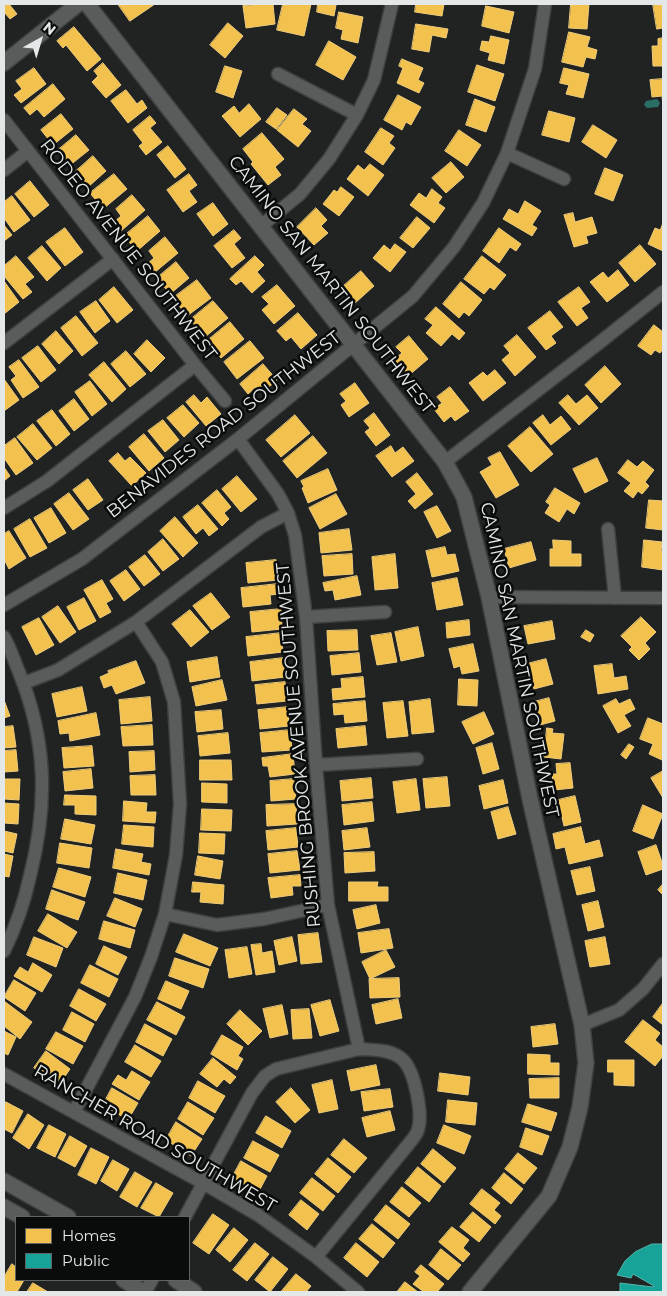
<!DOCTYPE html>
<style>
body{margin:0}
#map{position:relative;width:667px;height:1296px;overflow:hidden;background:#202322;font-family:Montserrat,sans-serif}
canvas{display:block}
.frame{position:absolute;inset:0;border:5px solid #e4e7e7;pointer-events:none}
.legend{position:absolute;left:15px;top:1216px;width:175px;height:65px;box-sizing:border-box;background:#0a0c0c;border:1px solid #616464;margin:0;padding:6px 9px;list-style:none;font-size:15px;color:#e4e7e7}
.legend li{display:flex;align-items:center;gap:10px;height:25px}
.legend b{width:25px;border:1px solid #616464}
.north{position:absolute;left:15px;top:15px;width:50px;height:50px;-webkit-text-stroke:4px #0a0c0c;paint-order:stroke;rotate:39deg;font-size:14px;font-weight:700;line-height:20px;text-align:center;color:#e4e7e7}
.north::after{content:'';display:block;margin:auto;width:18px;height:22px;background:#e4e7e7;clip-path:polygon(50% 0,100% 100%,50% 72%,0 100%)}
</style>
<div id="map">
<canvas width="667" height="1296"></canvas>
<div class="frame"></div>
<ul class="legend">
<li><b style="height:14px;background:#f2c14e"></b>Homes</li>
<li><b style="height:14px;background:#17a398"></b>Public</li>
</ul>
<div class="north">N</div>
</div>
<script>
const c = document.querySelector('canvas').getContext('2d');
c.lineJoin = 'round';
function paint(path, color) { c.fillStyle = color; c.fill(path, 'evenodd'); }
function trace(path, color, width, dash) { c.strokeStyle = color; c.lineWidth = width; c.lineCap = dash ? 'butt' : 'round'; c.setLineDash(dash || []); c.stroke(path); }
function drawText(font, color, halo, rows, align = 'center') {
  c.font = font + ' Montserrat,sans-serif'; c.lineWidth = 5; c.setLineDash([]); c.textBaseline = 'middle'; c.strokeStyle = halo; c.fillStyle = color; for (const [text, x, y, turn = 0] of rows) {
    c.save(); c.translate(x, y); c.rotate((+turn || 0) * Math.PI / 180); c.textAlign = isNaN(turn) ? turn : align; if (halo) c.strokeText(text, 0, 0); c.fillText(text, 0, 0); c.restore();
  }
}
paint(new Path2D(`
 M657 99 660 103 658 107 647 108 644 105 646 101Z`), '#296f64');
const homes = new Path2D(`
 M4 4H9L17 14 10 19 4 12Z
 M118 4H155L130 21Z
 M263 4H273L275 24 246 28 243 6Z
 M283 4H311L304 36 277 30Z
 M318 4 336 5 334 16 317 12Z
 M416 4H444L442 16 415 12Z
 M571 4H589L587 29 569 28Z
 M653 4H663V28L657 29Z
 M486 6 514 12 509 33 482 26Z
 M339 12 363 17 358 43 341 39 343 30 336 28Z
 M228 23 243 36 225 58 210 45Z
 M416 24 448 29 446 38 432 35 429 52 412 49Z
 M74 27 101 59 87 71 66 45 63 48 57 41Z
 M569 32 590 37 587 47 597 50 595 59 586 57 583 67 562 62Z
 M491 36 509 40 504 64 488 60 490 53 480 50 482 41 489 42Z
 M663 38V66H653L652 46H658V39Z
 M329 41 356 57 343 80 316 65Z
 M402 59 423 68 418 80 424 83 419 93 397 83 403 68 399 66Z
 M103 63 121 85 106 98 92 82 98 76 94 71Z
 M477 65 504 74 495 101 468 92Z
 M225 66 242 71 233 98 216 92Z
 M34 68 46 84 21 103 14 95 22 89 16 81Z
 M564 68 589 74 583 98 566 94 569 85 560 83Z
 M663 79V105L662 96 652 97 650 80Z
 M53 84 65 99 44 117 37 109 30 115 24 108Z
 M126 90 137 104 142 100 147 108 128 123 111 101Z
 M398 95 421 107 411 125 406 122 402 130 384 120Z
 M475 99 495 107 486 132 466 125Z
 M249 104 261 119 240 137 222 116 234 106 239 113Z
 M277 108 287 115 276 129 266 122Z
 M294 109 307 119 302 124 311 131 298 147 277 130Z
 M549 111 575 118 569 142 542 135Z
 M61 114 73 129 53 145 41 130Z
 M150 116 156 123 150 128 162 142 146 155 139 146 143 143 133 130Z
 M593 125 617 140 606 158 582 142Z
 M381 128 394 136 389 143 395 148 383 165 365 152Z
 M459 130 481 145 467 166 445 151Z
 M262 133 284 159 275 167 281 175 268 185 251 164 253 162 243 149Z
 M76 135 89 150 69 166 57 151Z
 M168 146 186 169 175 178 157 155Z
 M93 156 106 171 87 188 74 173Z
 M451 162 464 177 446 193 432 178Z
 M370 164 384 175 368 196 347 179 358 165 364 170Z
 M605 168 623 175 613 201 595 194Z
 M114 174 127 189 103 209 90 193Z
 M189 174 197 185 189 191 197 202 183 212 167 190Z
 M30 181 49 205 34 217 15 194Z
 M341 187 354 197 339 216 323 204 334 190 337 192Z
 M432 189 442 197 438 203 445 208 434 223 410 205 419 193 426 198Z
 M132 195 145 210 121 231 114 222 121 216 116 209Z
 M12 196 30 220 14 232 4 218V202Z
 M525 201 541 211 532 225 537 228 532 236 503 219 509 209 518 214Z
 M213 203 228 224 213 236 197 214Z
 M316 208 327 220 321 226 328 233 314 245 297 227Z
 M573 213 575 222 592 217 597 233 586 236 588 243 574 247 564 215Z
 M148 216 160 231 137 251 124 236Z
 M417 217 430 228 413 248 400 238Z
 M663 223V251L648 244 655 228 660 230Z
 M4 225 12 235 4 241Z
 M65 228 83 252 65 266 46 242Z
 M499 228 521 244 516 251 510 247 499 263 483 251Z
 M234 230 241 238 234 244 245 258 232 268 214 246Z
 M165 237 178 253 154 273 147 264 154 258 149 251Z
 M395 244 406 252 390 272 373 258 384 245 390 250Z
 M640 245 656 264 635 282 619 263Z
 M42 246 61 268 47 281 28 258Z
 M16 256 34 277 25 284 32 292 23 299 4 276V266Z
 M255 256 264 265 257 272 265 281 252 293 241 281 236 285 230 279Z
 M482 256 506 275 494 290 490 287 484 294 464 279Z
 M176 262 189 278 170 294 157 278Z
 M618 270 629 285 607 302 590 282 603 272 608 278Z
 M361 271 374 286 354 304 340 289Z
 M197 280 211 298 187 316 173 298Z
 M4 281 19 302 4 314Z
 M461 282 482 300 469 316 464 312 459 318 443 304Z
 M277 285 295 306 274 324 262 310 269 304 262 297Z
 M114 287 133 310 117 323 99 300Z
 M579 287 590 302 581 308 588 318 577 326 558 302Z
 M96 301 110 321 95 333 80 312Z
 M213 301 228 318 205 337 190 320Z
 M436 307 465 333 459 340 452 334 441 346 426 333 433 325 425 319Z
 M550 311 563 327 551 336 556 343 546 350 528 328Z
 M298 313 317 335 301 349 291 337 286 341 277 331Z
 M76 316 98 343 82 356 61 328Z
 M230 322 244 339 221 358 207 341Z
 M654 325 663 332V349L660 353 655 350 651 355 638 346Z
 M56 331 73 351 59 364 42 344Z
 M517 335 536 357 515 376 502 360 510 353 504 346Z
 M409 336 428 359 407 377 393 360 402 353 396 347Z
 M147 340 165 358 151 372 134 354Z
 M250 341 264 358 237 379 224 362Z
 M38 346 56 370 41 382 22 358Z
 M126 351 146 374 130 387 111 364Z
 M19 360 39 387 23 398 11 380 16 376 9 367Z
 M104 362 126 389 112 402 89 375Z
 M263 364 277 380 262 393 256 387 248 394 240 384Z
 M605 366 621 384 601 403 585 385Z
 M495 370 506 383 483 401 469 383 483 372 487 376Z
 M4 379 19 400 4 411Z
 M90 381 107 404 92 416 75 392Z
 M355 383 369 403 349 417 341 405 346 401 340 394Z
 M450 387 469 411 455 421 451 416 444 422 434 409 442 403 437 397Z
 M194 395 201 403 207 397 221 414 206 426 186 402Z
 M568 395 576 404 587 395 598 408 579 425 559 403Z
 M74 399 89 419 74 431 59 411Z
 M183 405 199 423 184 437 167 418Z
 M52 410 70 434 56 446 37 421Z
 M374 413 390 435 376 446 365 432 370 428 364 421Z
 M295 415 310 433 281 457 266 440Z
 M543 415 550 425 561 416 571 429 551 445 533 423Z
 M163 420 179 440 165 452 148 431Z
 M33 424 52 448 37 460 17 437Z
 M530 427 553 454 531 472 508 446Z
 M144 434 164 458 149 471 129 447Z
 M313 436 327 453 297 478 283 461Z
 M15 438 33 463 16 475 4 458V446Z
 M391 446 395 453 403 447 414 461 392 477 376 456Z
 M500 452 519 485 496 498 480 472 492 465 488 458Z
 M118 453 125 461 130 457 146 473 132 486 109 461Z
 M597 458 608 481 585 493 573 469Z
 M628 460 637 467 643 461 654 470 645 482 649 486 642 494 638 491 633 498 624 491 631 483 618 473Z
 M4 467 10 476 4 481Z
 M328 469 337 490 308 503 302 488 304 487 301 481Z
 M417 473 433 494 415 509 408 501 416 494 406 482Z
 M237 476 257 499 241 512 222 489Z
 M88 479 103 500 88 510 73 490Z
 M555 488 580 503 574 514 567 509 559 522 545 513 550 505 546 502Z
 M217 490 231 507 224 513 229 519 222 526 202 503Z
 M69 493 89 519 73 530 54 504Z
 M336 494 347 514 320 529 309 508Z
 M649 500 663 501V530L646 528Z
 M198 505 218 529 209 536 203 528 196 534 183 517Z
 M437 506 451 531 437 538 424 512Z
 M51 508 66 533 49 543 34 518Z
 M175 517 198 543 183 557 160 531Z
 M30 519 47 548 30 557 14 529Z
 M349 529 352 550 321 553 319 533Z
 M9 531 26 558 9 569 4 559V534Z
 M163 539 179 559 163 571 148 552Z
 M553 540 571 541V554H581V566H550V549H553Z
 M644 540 662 542 661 551H663V570L642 567Z
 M531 542 536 560 509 568 504 549Z
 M445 547 447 555 455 554 459 571 432 577 426 551Z
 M352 554 353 574 324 576 322 556Z
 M395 554 398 588 375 590 372 557Z
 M145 555 160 574 144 586 129 567Z
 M276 560 278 580 248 583 246 563Z
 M126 570 140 589 124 601 110 581Z
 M357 576 361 595 335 600 333 590 325 591 323 583Z
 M457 578 463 605 437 610 432 583Z
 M102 580 113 599 106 603 111 612 100 618 84 590Z
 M278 584 279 594 270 595 271 604 243 607 241 588Z
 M211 593 230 617 212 630 193 606Z
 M84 598 96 621 79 630 67 607Z
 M58 606 76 632 60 643 42 617Z
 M281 609 282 629 252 632 250 612Z
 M190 610 209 632 191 647 172 624Z
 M641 617 656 632 645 643 650 649 639 660 629 650 632 647 621 636Z
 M39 618 54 645 36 655 22 627Z
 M469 620 470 635 447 638 446 623Z
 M552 621 555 639 528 644 524 626Z
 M418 627 424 656 401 661 395 632Z
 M357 630 358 650 328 651 327 631Z
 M586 630 594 635 590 642 581 637Z
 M281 633 283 652 248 656 246 637Z
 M391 633 397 662 377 665 371 636Z
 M473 644 479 671 462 674 460 666 454 668 449 649Z
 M359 653 361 672 332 675 330 656Z
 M217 657 220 677 190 682 187 662Z
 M283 658 285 677 252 681 250 662Z
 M546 659 553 684 534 689 527 664Z
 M136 661 145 683 116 694 112 685 104 688 100 677 109 673 108 671Z
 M612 664 614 678 626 676 628 689 598 694 594 666Z
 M363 677 365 697 333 700 332 689 342 688 341 679Z
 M459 679 478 680 477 706 458 705Z
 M222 680 227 700 196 706 192 687Z
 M285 682 287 701 257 704 255 685Z
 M82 687 87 711 57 717 52 694Z
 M150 697 152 721 121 724 119 700Z
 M549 698 555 721 540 725 534 702Z
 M430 699 434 732 412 734 409 702Z
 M616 699 619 704 630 699 635 709 624 715 631 726 618 733 603 706Z
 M4 700 10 716 4 718Z
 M365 701 367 721 345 723 344 714 334 715 333 704Z
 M403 701 408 736 387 738 383 703Z
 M288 707 289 726 260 729 258 710Z
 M221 710 223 729 197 732 195 712Z
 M484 712 494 734 473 744 462 722Z
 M96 713 100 735 70 741 69 733 60 734 58 721Z
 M648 718 663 724 662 760 649 754 653 744 640 739Z
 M152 725 153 745 123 746 121 727Z
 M13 726 16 747 4 748V727Z
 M365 726 367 745 338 748 336 729Z
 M547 728 553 729 552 733 564 734 561 759 544 757Z
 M290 730 292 750 262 752 260 733Z
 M228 733 230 753 200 756 198 736Z
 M492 743 499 769 483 774 476 748Z
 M629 744 634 747 626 759 621 755Z
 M92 746 94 766 64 768 62 748Z
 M16 750 18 771 4 772V751Z
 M154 751 155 770 130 772 129 752Z
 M293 754 295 774 270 777 268 766H263L262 758Z
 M200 760H231L232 780H200Z
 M570 763 573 788 554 790 552 774H557L556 764Z
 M91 769 93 788 65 791 63 772Z
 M663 771V798L651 778Z
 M155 775 156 795H131L130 776Z
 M447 777 450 806 426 808 423 779Z
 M371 778 373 798 342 801 340 781Z
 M4 779H20L19 800 4 799Z
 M294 779 296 799 271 801 270 781Z
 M416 779 420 810 397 813 393 782Z
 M503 780 508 803 484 809 479 786Z
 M202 783 227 784V803L202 802Z
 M65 795 96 796V815L75 814V805H64Z
 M575 796 581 822 564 826 558 800Z
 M124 801 147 803 146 812H156L155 823 123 821Z
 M372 802 374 821 344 825 342 805Z
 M4 803 19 804 18 824 4 823Z
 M296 804 297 824 267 826 266 805Z
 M643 805 663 814 653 839 633 831Z
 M508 807 516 834 498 839 491 812Z
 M202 809 232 810 231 831 201 830Z
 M65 819 95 825 91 844 61 839Z
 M124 825 154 827 153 847 122 844Z
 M581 827 585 844 599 840 603 856 569 864 565 847 556 849 553 834Z
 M296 828 298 847 268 850 266 831Z
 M367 828 370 847 344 850 342 831Z
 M4 831 17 834 13 853 4 851Z
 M200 833 225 834 224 854 199 853Z
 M60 843 92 848 89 868 57 863Z
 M656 845 663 865V869L646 875 638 852Z
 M116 849 143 854 141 862 151 864 149 875 113 868Z
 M297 851 300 870 270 873 268 854Z
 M374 852 375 871 345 873 344 853Z
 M4 854 13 856 9 877 4 876Z
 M198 856 223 861 220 879 195 875Z
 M590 867 595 891 577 895 571 871Z
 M59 868 91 877 85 897 53 887Z
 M118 873 147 880 143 900 114 893Z
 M300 875 301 886H292L293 895 271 898 268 878Z
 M193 882 224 885 223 904 200 902 201 892H192Z
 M349 882H378L377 887H388V901H349Z
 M663 884V895L658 890Z
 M52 890 85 902 78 920 46 909Z
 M115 898 142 909 135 927 107 916Z
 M598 901 604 927 588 931 582 905Z
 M376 905 380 923 357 929 353 910Z
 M48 914 77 932 67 948 38 931Z
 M104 921 135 930 130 948 99 939Z
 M389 929 393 948 361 953 358 933Z
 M318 933 322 962 301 964 298 935Z
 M184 934 218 948 210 966 176 952Z
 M34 937 63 948 56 967 27 955Z
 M292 937 297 961 279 965 274 941Z
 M605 937 610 964 590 967 585 941Z
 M261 944 262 953 272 951 275 972 256 975 251 945Z
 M104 946 127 957 118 975 96 964Z
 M247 947 252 974 229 978 225 950Z
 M386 950 395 967 370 979 362 962Z
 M175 958 209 969 203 988 169 976Z
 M33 963 52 975 42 992 14 976 20 967 28 972Z
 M90 965 118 979 109 997 81 983Z
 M399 978 400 997 370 998 369 979Z
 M14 980 36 993 25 1011 4 997Z
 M166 981 189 991 181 1009 158 999Z
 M79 989 106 1004 96 1021 70 1006Z
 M398 999 402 1018 376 1024 372 1005Z
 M330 1000 339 1031 320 1036 311 1005Z
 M4 1001 32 1022 20 1039 4 1026Z
 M157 1002 185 1017 176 1035 147 1020Z
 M663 1003V1025L653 1017Z
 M282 1005 288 1034 270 1038 263 1009Z
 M309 1009 312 1038 293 1039 291 1010Z
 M240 1010 262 1031 248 1045 227 1024Z
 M72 1012 94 1024 85 1042 63 1030Z
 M643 1020 660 1033 655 1040 663 1047V1056L655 1066 625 1042Z
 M145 1024 172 1039 163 1056 136 1042Z
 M555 1024 558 1044 533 1047 531 1027Z
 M4 1031 16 1037 8 1055 4 1053Z
 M56 1032 83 1046 73 1064 46 1049Z
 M222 1035 243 1047 238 1056 243 1059 237 1070 211 1054Z
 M135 1045 161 1061 151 1077 125 1062Z
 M46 1051 70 1069 59 1085 34 1068Z
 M528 1054 550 1055V1063H559V1075L528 1074Z
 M213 1058 236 1077 230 1084 224 1079 217 1087 200 1074Z
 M608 1060H634V1086L614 1085V1072H608Z
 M376 1065 380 1085 351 1091 347 1071Z
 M132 1071 150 1082 139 1100 112 1084 118 1075 126 1080Z
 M440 1073 470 1077 468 1095 438 1091Z
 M559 1078V1098H530L529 1079Z
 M332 1080 338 1109 319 1113 312 1085Z
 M198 1081 225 1096 215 1113 189 1098Z
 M112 1088 138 1103 128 1120 103 1105Z
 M291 1088 310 1110 295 1123 276 1102Z
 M390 1089 393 1107 364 1111 361 1092Z
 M448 1100 477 1103 475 1125 446 1122Z
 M6 1102 23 1111 12 1133 4 1129V1107Z
 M188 1102 214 1118 203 1135 178 1119Z
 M528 1104 557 1113 551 1131 522 1122Z
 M390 1111 395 1130 367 1137 362 1118Z
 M28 1114 44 1125 29 1149 13 1138Z
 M266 1116 291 1131 282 1148 256 1133Z
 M176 1122 202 1139 191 1156 166 1140Z
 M49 1125 66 1134 55 1157 37 1148Z
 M444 1125 471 1136 464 1154 437 1143Z
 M526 1128 549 1136 542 1155 520 1147Z
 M70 1136 87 1146 75 1167 58 1158Z
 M344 1139 367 1158 354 1173 331 1155Z
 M253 1141 279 1155 270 1172 244 1158Z
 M91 1148 109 1157 96 1184 78 1175Z
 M433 1149 456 1168 444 1183 421 1164Z
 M518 1153 537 1168 524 1184 505 1169Z
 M328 1158 351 1177 338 1193 315 1174Z
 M113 1160 129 1169 117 1191 101 1181Z
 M241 1161 267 1176 258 1193 232 1178Z
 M418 1167 441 1186 429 1202 405 1183Z
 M135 1172 152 1182 137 1207 120 1197Z
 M504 1173 523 1189 511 1204 492 1188Z
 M312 1178 335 1196 323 1211 300 1193Z
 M156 1183 173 1193 159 1217 141 1208Z
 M402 1187 421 1203 409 1217 390 1202Z
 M482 1189 500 1203 494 1210 501 1216 495 1224 470 1204Z
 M301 1200 319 1214 307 1230 289 1215Z
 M386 1205 410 1224 398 1239 374 1220Z
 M473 1212 491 1227 479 1242 460 1227Z
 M213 1214 229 1225 209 1254 193 1243Z
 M372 1224 395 1243 383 1258 359 1239Z
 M452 1227 469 1240 463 1248 470 1254 463 1262 439 1242Z
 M234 1228 248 1240 230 1262 216 1250Z
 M255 1243 269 1254 247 1281 233 1270Z
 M356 1243 379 1262 367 1277 344 1258Z
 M441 1249 461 1265 448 1280 429 1265Z
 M273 1257 288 1269 270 1292 255 1280Z
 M12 1264 16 1267V1280H24L17 1292H4V1277Z
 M421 1265 444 1284 437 1292H424L413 1284 420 1276 415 1272Z
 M296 1274 311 1286 306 1292H281Z
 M405 1282 418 1292H397Z
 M33 1283 48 1292H27Z`);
paint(homes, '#f2c14e');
trace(homes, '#eecc7c', 1);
const public = new Path2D(`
 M652 1244H663V1292H620V1283L653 1287 654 1286 633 1274 631 1278 617 1275 625 1261 635 1252Z`);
paint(public, '#17a398');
trace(public, '#54b7b0', 1);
const minor = new Path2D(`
 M278 74 357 115
 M4 120 195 365 225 401
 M507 153 564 179
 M4 170 28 151
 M261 226 300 194 329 159 357 115 374 80 392 4
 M4 343 113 259
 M238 439 278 494 288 513 295 535 306 617 316 765 328 905 359 1049C373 1050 392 1049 403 1060 415 1072 423 1114 418 1130 416 1136 411 1141 407 1146L316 1257
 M445 462 599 343 663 292
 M4 508 47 481 195 365
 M608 529 615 598
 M489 597 663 598
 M4 605 82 559 238 439 413 296 454 247 483 203 507 153 535 69 545 4
 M306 617 385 612
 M4 637C10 647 14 660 19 672 47 741 48 804 30 876 24 903 16 927 4 951
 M24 683 58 670 136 622 261 527 288 513
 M316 765 417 759
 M165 914 217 925 264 919 328 905
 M582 1025 619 1010 643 989 663 964
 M4 1074 203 1183 258 1215 316 1257 358 1292
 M74 1112 135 997 151 957 165 914 176 855 180 804 174 702 162 662 136 622
 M185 1217 252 1093 265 1076 276 1069 359 1049
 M145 1292 152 1280`);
const tertiary = new Path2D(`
 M87 4 445 462 464 497 489 597 530 799 582 1025 586 1063 580 1107 570 1147 549 1196 470 1292
 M4 63 78 4
 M4 1181 68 1217
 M4 1207 22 1217
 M124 1280 143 1292
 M176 1280 194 1292`);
trace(minor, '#3e403f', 15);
trace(tertiary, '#3e403f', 18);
trace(minor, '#5a5b5b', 12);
trace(tertiary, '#5a5b5b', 15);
drawText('18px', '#e4e7e7', '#0a0c0c', [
 ["RODEO AVENUE SOUTHWEST",128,250,52],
 ["CAMINO SAN MARTIN SOUTHWEST",331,285,52],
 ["BENAVIDES ROAD SOUTHWEST",224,425,-38],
 ["CAMINO SAN MARTIN SOUTHWEST",519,660,78],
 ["RUSHING BROOK AVENUE SOUTHWEST",299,745,-95],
 ["RANCHER ROAD SOUTHWEST",155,1139,30]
]);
</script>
